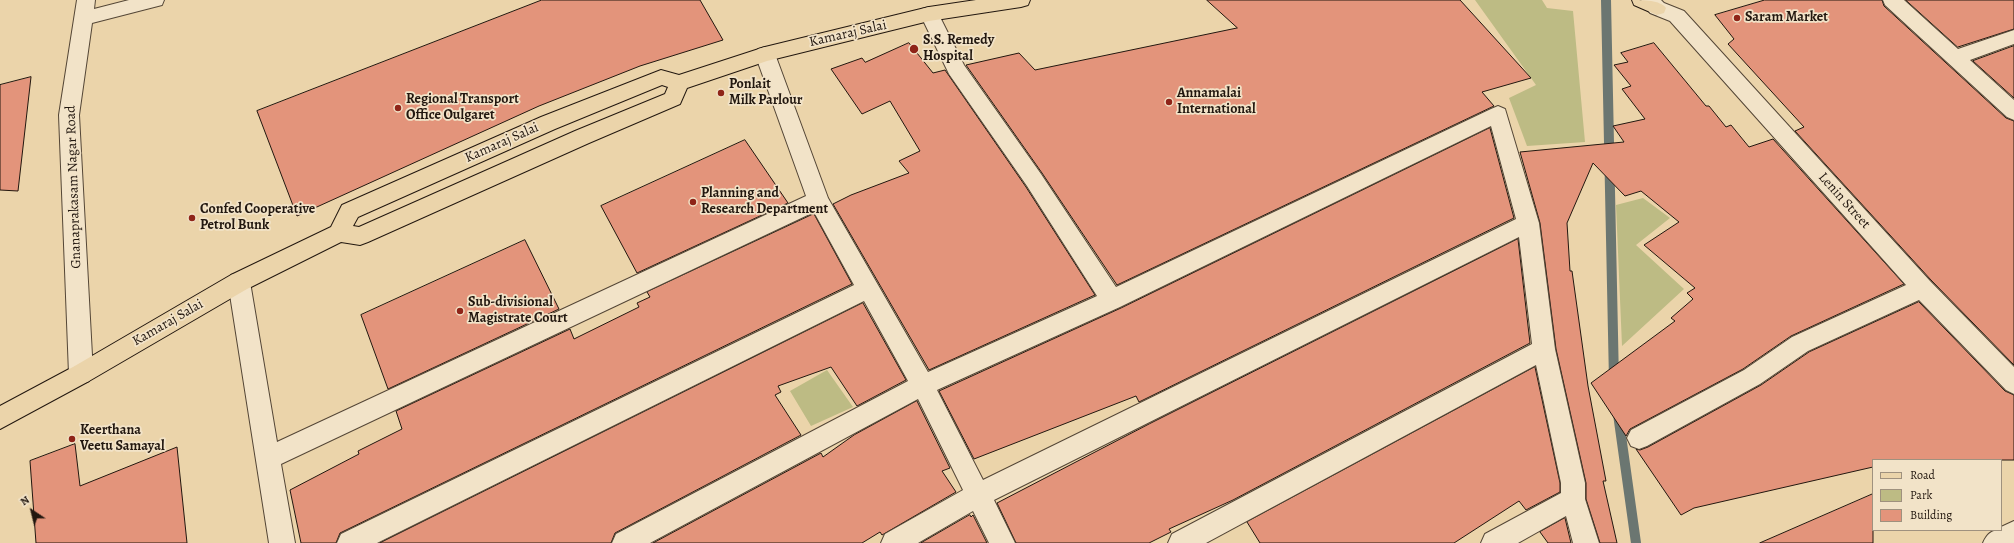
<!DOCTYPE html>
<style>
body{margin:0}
#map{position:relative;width:2014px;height:543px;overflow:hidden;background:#ebd4aa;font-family:Alegreya,serif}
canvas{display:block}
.legend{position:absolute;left:1872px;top:459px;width:130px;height:72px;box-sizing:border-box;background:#f2e3c8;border:1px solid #9f917e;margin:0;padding:5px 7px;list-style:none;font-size:12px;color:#22170f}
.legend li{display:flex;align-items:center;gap:8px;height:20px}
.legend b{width:20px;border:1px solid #9f917e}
.north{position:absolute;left:12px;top:491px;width:40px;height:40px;-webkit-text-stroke:3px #f2e3c8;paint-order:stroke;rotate:325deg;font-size:11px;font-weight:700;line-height:16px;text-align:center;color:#22170f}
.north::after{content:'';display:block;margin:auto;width:14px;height:18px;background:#22170f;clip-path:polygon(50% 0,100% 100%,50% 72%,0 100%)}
</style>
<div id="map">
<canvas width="2014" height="543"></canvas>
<ul class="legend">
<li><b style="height:5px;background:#ebd4aa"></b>Road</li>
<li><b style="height:11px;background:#bdbb84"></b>Park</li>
<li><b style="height:11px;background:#e3947b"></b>Building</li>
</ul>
<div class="north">N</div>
</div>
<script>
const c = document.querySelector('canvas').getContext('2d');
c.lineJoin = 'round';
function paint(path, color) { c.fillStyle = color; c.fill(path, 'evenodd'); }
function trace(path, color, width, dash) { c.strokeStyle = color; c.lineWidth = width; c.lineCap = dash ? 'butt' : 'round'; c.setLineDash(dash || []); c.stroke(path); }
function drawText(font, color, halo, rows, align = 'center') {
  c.font = font + ' Alegreya,serif'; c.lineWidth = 3.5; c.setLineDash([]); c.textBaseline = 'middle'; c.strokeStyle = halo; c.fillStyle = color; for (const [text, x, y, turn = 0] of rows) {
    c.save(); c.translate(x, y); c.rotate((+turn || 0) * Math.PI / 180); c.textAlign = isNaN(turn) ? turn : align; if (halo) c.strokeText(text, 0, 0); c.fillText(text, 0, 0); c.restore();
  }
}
paint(new Path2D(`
 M1475 0H1542L1547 8 1573 11 1585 142 1527 146 1509 98 1536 85Z
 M1643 198 1670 218 1636 245 1684 289 1622 346 1616 205Z
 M827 370 853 407 811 426 790 391Z`), '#bdbb84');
trace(new Path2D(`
 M1606 0 1614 381
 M1618 414 1636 543`), '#6b7671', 10);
const building = new Path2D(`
 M542 0H700L723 40 640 66 539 106 297 216 257 111Z
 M1207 0H1460L1531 78 1482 92 1494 106 1117 285 1042 173 966 65 1019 53 1035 70 1237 28Z
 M1765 0H1882L1884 6 2006 118 2014 121V365L1931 280 1795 131 1804 127 1728 44 1734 39 1715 15Z
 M1906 0H2014V29L1958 47Z
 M909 43 933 73 945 70 1026 187 1095 295 929 370 833 204 851 195 909 173 899 161 920 151 890 101 862 114 831 69 862 58 865 62Z
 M1654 43 1706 106H1709L1726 127 1731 125 1749 147 1773 139 1904 284 1791 336 1743 369 1630 429 1626 436 1591 383 1675 321 1671 318 1693 299 1687 293 1695 288 1644 245 1679 222 1641 191 1625 196 1593 163 1567 223 1570 271H1572L1588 386 1606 481H1603L1617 543H1600L1586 499V483L1556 349 1540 223 1520 152 1624 142 1613 126 1645 119 1622 89 1631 86 1614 65 1628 62 1621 53Z
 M2014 46V98L1973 61Z
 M31 77 18 191 0 190V85Z
 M1490 128 1514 218 1139 402 1136 396 974 459 939 391 1121 308Z
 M745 140 788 203 637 273 601 206Z
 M814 214 852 284 340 533 336 543H301L290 490 359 454 358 451 402 429 396 411 570 329 574 339 639 307 637 303 650 297 647 292Z
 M1518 239 1530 343 1233 500 1169 529 1171 532 1149 543H1016L997 503 1149 424Z
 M525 240 559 309 388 389 361 315Z
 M1919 302 2005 391 2014 395V460H1873V467L1694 508 1681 515 1636 449 1640 450 1648 447 1761 385 1809 352Z
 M863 303 906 380 857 406 831 367 778 386 781 392 775 395 801 435 615 533 611 543H380Z
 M1535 367 1560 483V492L1526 510 1519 501 1454 543H1260L1247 522Z
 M917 401 950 468 942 471 956 492 882 535 880 532 862 543H653L821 453 823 457 854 435Z
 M75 444 80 486 177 447 187 543H36L30 461Z
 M1873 494V543H1760Z
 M970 515 971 517 973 515 987 543H921Z
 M1565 518 1571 543H1548L1540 532Z`);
paint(building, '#e3947b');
trace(building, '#22170f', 1);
const minor = new Path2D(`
 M77 0H95L94 9 129 0H164L162 5 92 23 79 115 93 374 89 381 81 384 73 381 69 374 59 115Z
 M1641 0H1661L1664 3 1684 11 1930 281 2014 367V394L2006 390 1919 300 1808 351 1760 384 1647 446 1639 449 1631 446 1627 438 1631 430 1744 370 1792 337 1906 285 1670 21 1650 13Z
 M1883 0H1904L1958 49 2014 30V44L1970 60 2014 100V120L2007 117 1885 5Z
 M929 7 936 9 964 65 1041 174 1116 287 1491 109 1498 106 1505 109 1539 223 1555 349 1585 483V499L1599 543H1573L1566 516 1518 543H1481L1485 534 1561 493V483L1536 365 1206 543H1168L1172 534 1532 344 1519 237 994 500 1015 543H989L973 511 918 543H881L885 534 963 490 918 399 650 543H612L616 534 908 381 864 301 377 543H337L341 534 854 285 814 212 281 464 295 543H269L228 282 231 275 239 273 247 275 250 282 277 442 806 196 755 54 758 49 765 47 772 49 775 54 828 198 928 372 1097 296 1027 186 949 74 920 14 922 9ZM1491 126 1516 219 983 480 937 390 1120 307Z
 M2014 521V543H1983C1987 534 1991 530 2001 530V527Z`);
const major = new Path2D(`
 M976 0H1030L1028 5 1021 7 929 21 767 61 687 88 680 104 589 143 368 242 360 245 341 242 247 289 89 381 0 429V406L73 367 231 275 331 227 342 205 541 117 661 70 679 75 765 47 929 7ZM662 85 668 87 665 94 575 131 359 227 353 226 358 217 555 129Z
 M1632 0C1644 0 1660 0 1666 8L1664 13 1657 15 1634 5Z`);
trace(minor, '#544636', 2);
trace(major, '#22170f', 2);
paint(minor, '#f2e3c8');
paint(major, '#ebd4aa');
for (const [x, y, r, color] of [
 [1737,18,4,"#8f2418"],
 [914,49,5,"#8f2418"],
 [721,93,4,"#8f2418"],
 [1169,102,4,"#8f2418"],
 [398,108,4,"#8f2418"],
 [693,202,4,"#8f2418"],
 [192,218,4,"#8f2418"],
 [460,311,4,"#8f2418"],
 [72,439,4,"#8f2418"]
]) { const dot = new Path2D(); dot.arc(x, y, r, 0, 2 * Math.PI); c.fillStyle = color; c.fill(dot); trace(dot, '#f2e3c8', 1.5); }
drawText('bold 14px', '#22170f', '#f2e3c8', [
 ["Saram Market",1745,18],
 ["S.S. Remedy",923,41],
 ["Hospital",923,57],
 ["Ponlait",729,85],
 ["Milk Parlour",729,101],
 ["Annamalai",1177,94],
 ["International",1177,110],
 ["Regional Transport",406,100],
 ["Office Oulgaret",406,116],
 ["Planning and",701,194],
 ["Research Department",701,210],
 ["Confed Cooperative",200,210],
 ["Petrol Bunk",200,226],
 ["Sub-divisional",468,303],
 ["Magistrate Court",468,319],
 ["Keerthana",80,431],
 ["Veetu Samayal",80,447]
], 'left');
drawText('14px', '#22170f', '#f2e3c8', [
 ["Kamaraj Salai",848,34,-13],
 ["Kamaraj Salai",502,143,-24],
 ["Gnanaprakasam Nagar Road",74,187,-92],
 ["Lenin Street",1844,201,48],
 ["Kamaraj Salai",168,323,-30]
]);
</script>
